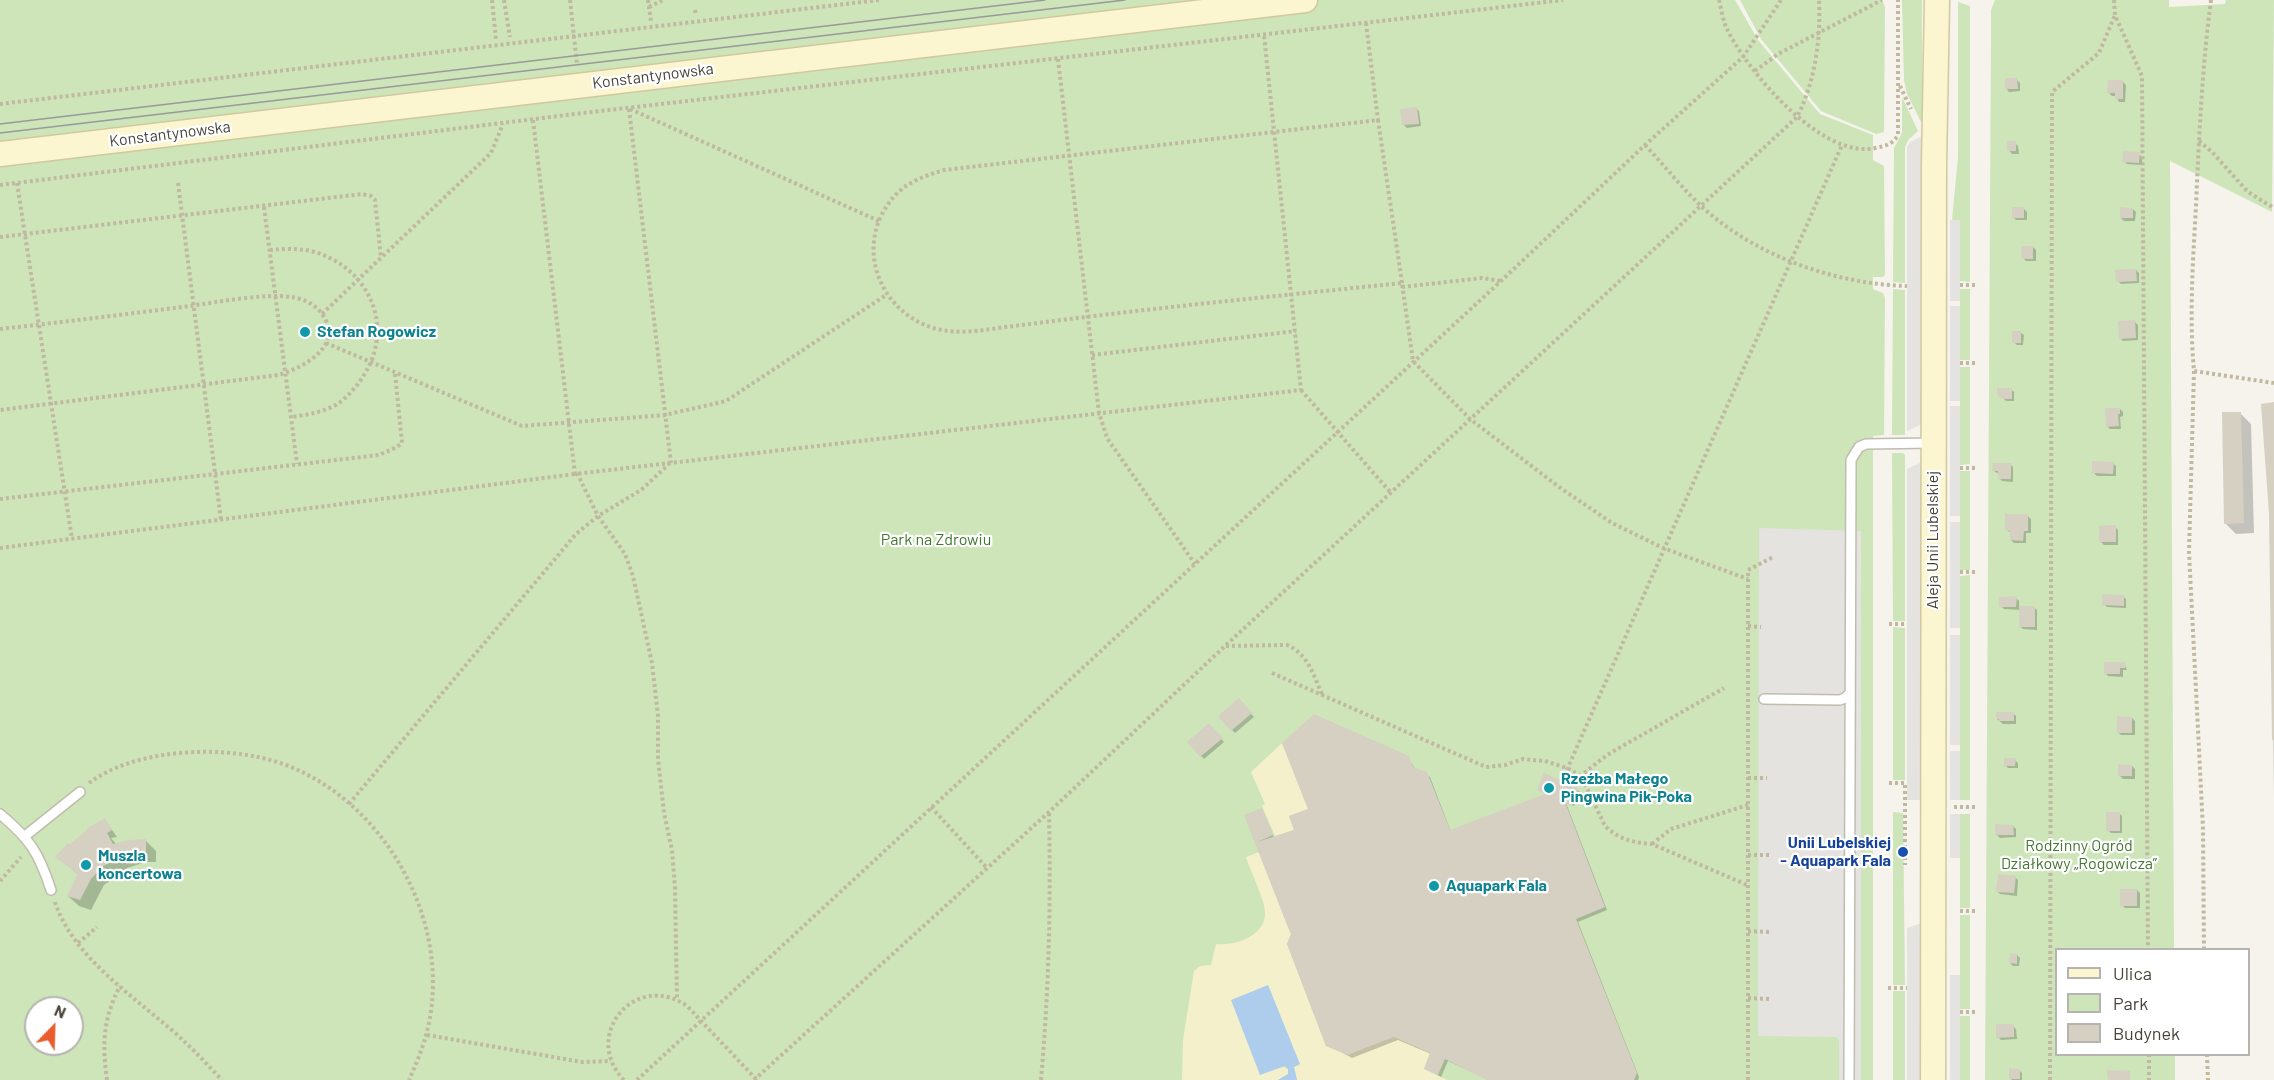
<!DOCTYPE html>
<meta charset="utf-8">
<style>
body{margin:0}
#map{position:relative;width:2274px;height:1080px;overflow:hidden;background:#f5f3ec;font-family:Barlow,sans-serif}
canvas{display:block}
.legend{position:absolute;left:2055px;top:948px;width:195px;height:108px;box-sizing:border-box;background:#fff;border:2px solid #b6b4b0;margin:0;padding:8px 10px;list-style:none;font-size:18px;color:#49443a}
.legend li{display:flex;align-items:center;gap:12px;height:30px}
.legend b{width:30px;border:2px solid #b6b4b0}
.north{position:absolute;left:24px;top:996px;width:60px;height:60px;box-sizing:border-box;background:#fff;border:2px solid #b6b4b0;border-radius:50%;rotate:23deg;font-size:16px;font-weight:700;line-height:24px;text-align:center;color:#49443a}
.north::after{content:'';display:block;margin:auto;width:21px;height:27px;background:#ea5c2e;clip-path:polygon(50% 0,100% 100%,50% 72%,0 100%)}
</style>
<div id="map">
<canvas width="2274" height="1080"></canvas>
<ul class="legend">
<li><b style="height:8px;background:#fbf5d0"></b>Ulica</li>
<li><b style="height:16px;background:#cde5b9"></b>Park</li>
<li><b style="height:16px;background:#d6d0c2"></b>Budynek</li>
</ul>
<div class="north">N</div>
</div>
<script>
const c = document.querySelector('canvas').getContext('2d');
c.lineJoin = 'round';
function paint(path, color) { c.fillStyle = color; c.fill(path, 'evenodd'); }
function trace(path, color, width, dash) { c.strokeStyle = color; c.lineWidth = width; c.lineCap = dash ? 'butt' : 'round'; c.setLineDash(dash || []); c.stroke(path); }
function drawText(font, color, halo, rows, align = 'center') {
  c.font = font + ' Barlow,sans-serif'; c.lineWidth = 4.5; c.setLineDash([]); c.textBaseline = 'middle'; c.strokeStyle = halo; c.fillStyle = color; for (const [text, x, y, turn = 0] of rows) {
    c.save(); c.translate(x, y); c.rotate((+turn || 0) * Math.PI / 180); c.textAlign = isNaN(turn) ? turn : align; if (halo) c.strokeText(text, 0, 0); c.fillText(text, 0, 0); c.restore();
  }
}
paint(new Path2D(`
 M0 0H1735L1758 40 1820 114 1873 135V160L1884 166 1885 275 1883 277H1873V289L1883 293 1885 298 1884 435 1873 436V1080H0ZM36 1008H72V1044H36Z
 M1740 0H1882L1885 7 1884 132 1876 134 1821 111 1761 39Z
 M1902 0H1922V124L1907 94 1904 80Z
 M1995 0H2169V7L2225 4 2226 0H2274L2272 212 2170 161 2174 949 2056 950V1054L2175 1055V1080H1985L1991 41V10Z
 M1958 2 1970 6V282L1960 281V220H1952L1958 157Z
 M1902 97 1918 131 1909 139 1905 147V283L1893 282 1894 148 1902 133Z
 M1893 289 1905 290V435H1892Z
 M1960 289H1970V360H1960Z
 M1960 367H1970V464L1960 465Z
 M1892 453H1903L1905 455V621H1893Z
 M1960 471H1970V570H1960Z
 M1970 575V800H1960V576Z
 M1893 627 1905 628V780H1893Z
 M1893 812 1903 813 1905 985H1893Z
 M1960 814H1970V908H1960Z
 M1960 915H1970V1009H1960Z
 M1893 991H1905V1080H1893Z
 M1960 1016H1970V1080H1960Z`), '#cde5b9');
paint(new Path2D(`
 M1282 743 1308 809 1289 816 1294 830 1275 836 1262 806 1265 804 1251 772Z
 M1259 852 1291 934 1287 944 1326 1046 1348 1055 1394 1037 1430 1053 1424 1069 1447 1080H1297L1294 1067 1299 1065 1268 985 1283 1067 1288 1069V1074L1278 1080H1182L1183 1040 1194 971 1200 966 1211 965 1216 944C1235 946 1267 936 1265 911 1264 898 1250 870 1246 857Z`), '#f5f0cc');
paint(new Path2D(`
 M1922 136V424L1907 431V147L1910 142Z
 M1950 220H1960V301H1950Z
 M1950 306H1960V401H1950Z
 M1950 406H1960V516H1950Z
 M1922 462V800H1907V469Z
 M1950 522H1960V628H1950Z
 M1759 528 1861 531V1080H1839V1041L1837 1037 1758 1036Z
 M1950 635H1960V745H1950Z
 M1950 751H1960V800H1950Z
 M1950 814H1960V858H1950Z
 M1922 923V1080H1907V928Z
 M1950 975H1960V1080H1950Z`), '#e4e3e0');
paint(new Path2D(`
 M1268 985 1300 1064 1294 1067 1297 1080H1278L1288 1074V1069L1285 1066 1260 1075 1231 1000Z`), '#aecdec');
paint(new Path2D(`
 M2017 80 2020 83V91L2009 92 2006 88Z
 M2123 82 2126 85 2125 102H2119L2116 96H2112L2109 93Z
 M1416 108 1419 111 1421 126 1407 128 1404 125Z
 M2015 143 2018 146 2019 154H2012L2009 150Z
 M2139 154 2142 157V165L2127 164 2124 161Z
 M2024 209 2027 212V220H2016L2013 217Z
 M2133 209 2136 212 2135 221H2124L2121 218Z
 M2033 247 2036 250V261H2026L2023 258Z
 M2136 270 2139 273V283L2121 284 2118 281Z
 M2135 322 2138 325V340L2123 341 2120 338Z
 M2020 332 2024 335 2023 345H2017L2014 342Z
 M2011 389 2014 392V401H2006L1999 394Z
 M2274 404V799L2271 514Z
 M2120 409 2123 412V416L2120 417 2121 429H2110L2107 426Z
 M2240 413 2251 424 2254 533 2236 534 2226 524Z
 M2113 463 2116 466V476H2097L2094 473Z
 M2010 464 2013 467V482L2002 481 1999 478V474L1994 471Z
 M2028 516 2031 519V533H2026V543H2014L2011 540V533L2007 530Z
 M2115 527 2118 530V545H2104L2101 542Z
 M2123 596 2126 599V608L2107 607 2104 604Z
 M2016 598 2019 601V607H2034L2037 610V630L2023 629 2020 626 2021 610 2004 609 2001 606Z
 M2124 663 2127 670H2123V677L2108 676 2105 673Z
 M1239 700 1254 717 1235 733 1220 717Z
 M2013 713 2016 716V724H2003L1997 719Z
 M2132 718 2135 721V735H2121L2118 732Z
 M1209 725 1224 742 1204 759 1189 743Z
 M1408 757 1415 769 1430 777 1451 832 1547 795 1545 775 1581 792 1574 806 1566 803 1607 910 1578 922 1639 1077 1638 1080H1489L1448 1061 1441 1077 1426 1068 1431 1054 1398 1040 1352 1058 1328 1045 1292 934 1246 816 1262 809 1274 838 1296 831 1309 810Z
 M2015 760 2018 763V768H2008L2005 765Z
 M2132 766 2135 769V779H2123L2120 776Z
 M2119 813 2122 816V833H2111L2108 830Z
 M105 820 117 837 111 838 117 845 146 841 156 851V862H146L127 868 104 885 91 910 79 906 68 896 79 875 64 863 70 846Z
 M2013 826 2016 829V837L2000 838 1997 835Z
 M2015 877 2018 880 2017 896 2000 894 1997 891Z
 M2137 890 2140 893V908H2125L2122 905Z
 M2017 955 2020 958 2019 966H2013L2010 963Z
 M2013 1026 2016 1029 2017 1039 2001 1040 1998 1037Z
 M2019 1070 2022 1073V1080H2012L2010 1078Z`), '#0003');
paint(new Path2D(`
 M2005 78H2017L2018 89H2005Z
 M2108 80H2123V99H2115V93H2107Z
 M1417 107 1419 124 1402 125 1400 109Z
 M2007 141H2016V151H2007Z
 M2123 151 2140 152 2139 163 2122 162Z
 M2012 207H2024V218H2012Z
 M2120 207 2133 208V218H2120Z
 M2021 246H2033V259H2022Z
 M2136 269 2137 281 2116 282 2115 270Z
 M2135 320 2136 338 2119 339 2118 321Z
 M2012 331H2021V343H2012Z
 M1997 388H2012V399H2002L1997 395Z
 M2274 402V740H2272L2269 514 2261 404Z
 M2105 408H2120V414H2118L2119 426 2106 427Z
 M2222 412H2241L2244 523 2224 524Z
 M2092 461 2114 462 2113 474 2092 473Z
 M1993 463H2011V479H1998V471H1992Z
 M2005 514H2028V531H2024L2023 541 2010 540V531L2005 530Z
 M2116 525V542H2099V526Z
 M2102 594 2124 595V606L2102 605Z
 M2017 596 2016 607H1999V597Z
 M2019 606H2035V627H2019Z
 M2104 662H2125V668H2120V674H2104Z
 M1239 698 1252 713 1231 731 1218 716Z
 M1996 712H2014V721H1998L1999 719H1996Z
 M1314 714 1409 756 1413 767 1427 772 1450 830 1545 794 1537 790 1544 773 1578 788 1571 805 1565 802 1605 907 1576 919 1637 1073 1634 1080H1487L1445 1059 1438 1075 1424 1069 1430 1053 1394 1037 1348 1055 1326 1046 1287 944 1291 934 1289 930 1244 815 1262 808 1273 835 1257 842 1294 830 1289 816 1308 809 1282 743Z
 M2117 716 2132 717V733H2117Z
 M1209 723 1223 738 1200 757 1187 742Z
 M2004 758H2016L2015 766H2004Z
 M2118 764 2132 765V776H2118Z
 M2106 812H2120V831H2106Z
 M105 818 112 830 107 833 113 844 129 840 146 839V852L123 856 103 866 91 879 80 900 67 896 78 874 55 857 68 843 70 844 87 830 86 829Z
 M1995 824 2013 825 2014 835H1995Z
 M1998 874 2016 876 2014 893 1996 892Z
 M2120 889H2137V906H2120Z
 M2010 953 2017 954V964L2009 963Z
 M1996 1024H2014V1037L1996 1038Z
 M2009 1068 2020 1069V1079H2009Z
 M2107 1070 2130 1071V1080H2108Z`), '#d6d0c2');
const lane = new Path2D(`
 M1764 699 1840 700 1845 698 1850 693
 M0 814C30 839 39 853 51 890
 M25 836 80 792
 M1849 1080 1851 460 1859 447 1866 444 1934 443`);
const secondary = new Path2D(`
 M0 154 1305 0
 M1933 1080 1934 166 1937 0`);
trace(lane, '#c0bcaf', 12);
trace(secondary, '#d1c89f', 27);
trace(new Path2D(`
 M492 0 496 39
 M504 0 510 37
 M570 0 577 64
 M648 0 651 21
 M1719 0C1721 9 1723 19 1726 27 1746 70 1822 160 1875 148 1885 146 1892 145 1898 135V0
 M2114 0 2115 15 2142 76 2148 950
 M2211 0C2202 68 2199 137 2196 206 2193 261 2189 316 2194 371L2274 383
 M649 7 663 0
 M695 10 696 15
 M1366 23 1378 120
 M1058 59 1099 413 1107 438 1195 564
 M1755 71 1778 54 1882 0
 M1900 86 1911 109
 M0 104 879 0
 M629 109 671 463
 M630 109 879 221
 M533 120 575 474 1301 390 1264 35
 M2199 141 2212 152 2248 192 2274 208
 M1645 145C1664 165 1681 187 1701 206 1755 256 1835 284 1907 286
 M17 183 72 539
 M178 183 221 520
 M0 185 583 113 1563 0
 M264 207 297 464
 M0 237 362 194 371 196 375 200 381 258
 M270 250C283 249 297 248 311 251 362 264 392 315 370 364 363 379 352 393 339 403 325 412 307 415 291 417
 M1402 283 1378 120 944 170C914 179 896 187 881 216 858 265 891 321 942 330 963 334 984 330 1005 327 1032 324 1059 320 1086 317 1191 304 1297 294 1402 283L1413 361 1470 419 1559 487 1612 523 1663 548 1748 579
 M1960 285H1975
 M1402 287 1482 278 1500 281
 M322 314 491 153 503 124
 M0 329C64 322 127 314 190 306 218 302 265 293 291 297 302 298 315 304 322 314 345 345 304 368 278 375L0 410
 M326 343 522 426 665 415 726 401 886 295
 M1092 355 1296 331
 M1960 363H1975
 M2194 371 2189 552 2203 829 2204 950
 M1301 390 1391 493
 M1960 468H1975
 M577 473 598 516 625 554 633 576 652 663 658 716V759L664 813 672 850 675 888 677 1000
 M0 499 379 455 397 447 402 443 395 373
 M0 548 575 474
 M1960 572H1975
 M1889 624H1907
 M1748 626 1761 627
 M1226 646 1287 645C1308 654 1313 674 1322 694
 M1272 673 1486 767 1505 765 1523 759 1545 761 1567 768 1581 776 1605 826C1618 839 1634 843 1652 844L1747 885
 M1748 778H1767
 M1562 781 1842 145
 M89 783C119 761 161 753 197 752 229 751 261 755 291 767 383 805 445 912 431 1011 428 1035 419 1058 409 1080
 M1889 783H1905V865
 M1570 784 1607 755 1724 688
 M349 804 576 534 598 516 641 490 669 464
 M931 807 987 868
 M1954 807H1975
 M1652 844 1671 829 1748 805
 M1748 855H1770
 M0 881 21 857
 M55 902C74 961 143 1002 186 1043 199 1055 210 1068 222 1080
 M1960 911H1975
 M1748 931 1770 932
 M78 943 97 927
 M1888 988H1907
 M1748 998 1769 999
 M1960 1012H1975
 M427 1035 582 1062 611 1061
 M2149 1054V1080
 M2207 1054 2208 1080
 M107 1080C102 1043 103 1019 120 986
 M624 1080C581 1036 635 970 687 1006L756 1079
 M637 1080 1501 281 1645 145 1743 57 1781 0
 M754 1080 1049 812 1225 646 1797 117C1815 82 1821 39 1819 0
 M1041 1080C1049 989 1051 902 1049 812
 M1748 1080V570L1773 557
 M2050 1080 2052 92 2099 53 2115 15`), '#c1b8a1', 4, [3, 3]);
trace(lane, '#fff', 9);
trace(secondary, '#fbf5d0', 24);
trace(new Path2D(`
 M0 124 1045 0
 M0 133 1125 0`), '#999', 1.5);
for (const [x, y, r, color] of [
 [305,332,6,"#0f9aa8"],
 [1549,788,6,"#0f9aa8"],
 [1903,852,6,"#1a4fb4"],
 [86,865,6,"#0f9aa8"],
 [1434,886,6,"#0f9aa8"]
]) { const dot = new Path2D(); dot.arc(x, y, r, 0, 2 * Math.PI); c.fillStyle = color; c.fill(dot); trace(dot, '#fff', 2); }
drawText('16px', '#49443a', '#fff', [
 ["Konstantynowska",653,76,-7],
 ["Konstantynowska",170,134,-7],
 ["Aleja Unii Lubelskiej",1933,540,-90]
]);
drawText('bold 16px', '#0d838f', '#fff', [
 ["Stefan Rogowicz",317,332],
 ["Rzeźba Małego",1561,779],
 ["Pingwina Pik-Poka",1561,797],
 ["Muszla",98,856],
 ["koncertowa",98,874],
 ["Aquapark Fala",1446,886]
], 'left');
drawText('16px', '#457731', '#fff', [
 ["Park na Zdrowiu",936,540],
 ["Rodzinny Ogród",2079,846],
 ["Działkowy „Rogowicza”",2079,864]
]);
drawText('bold 16px', '#164399', '#fff', [
 ["Unii Lubelskiej",1891,843],
 ["- Aquapark Fala",1891,861]
], 'right');
</script>
